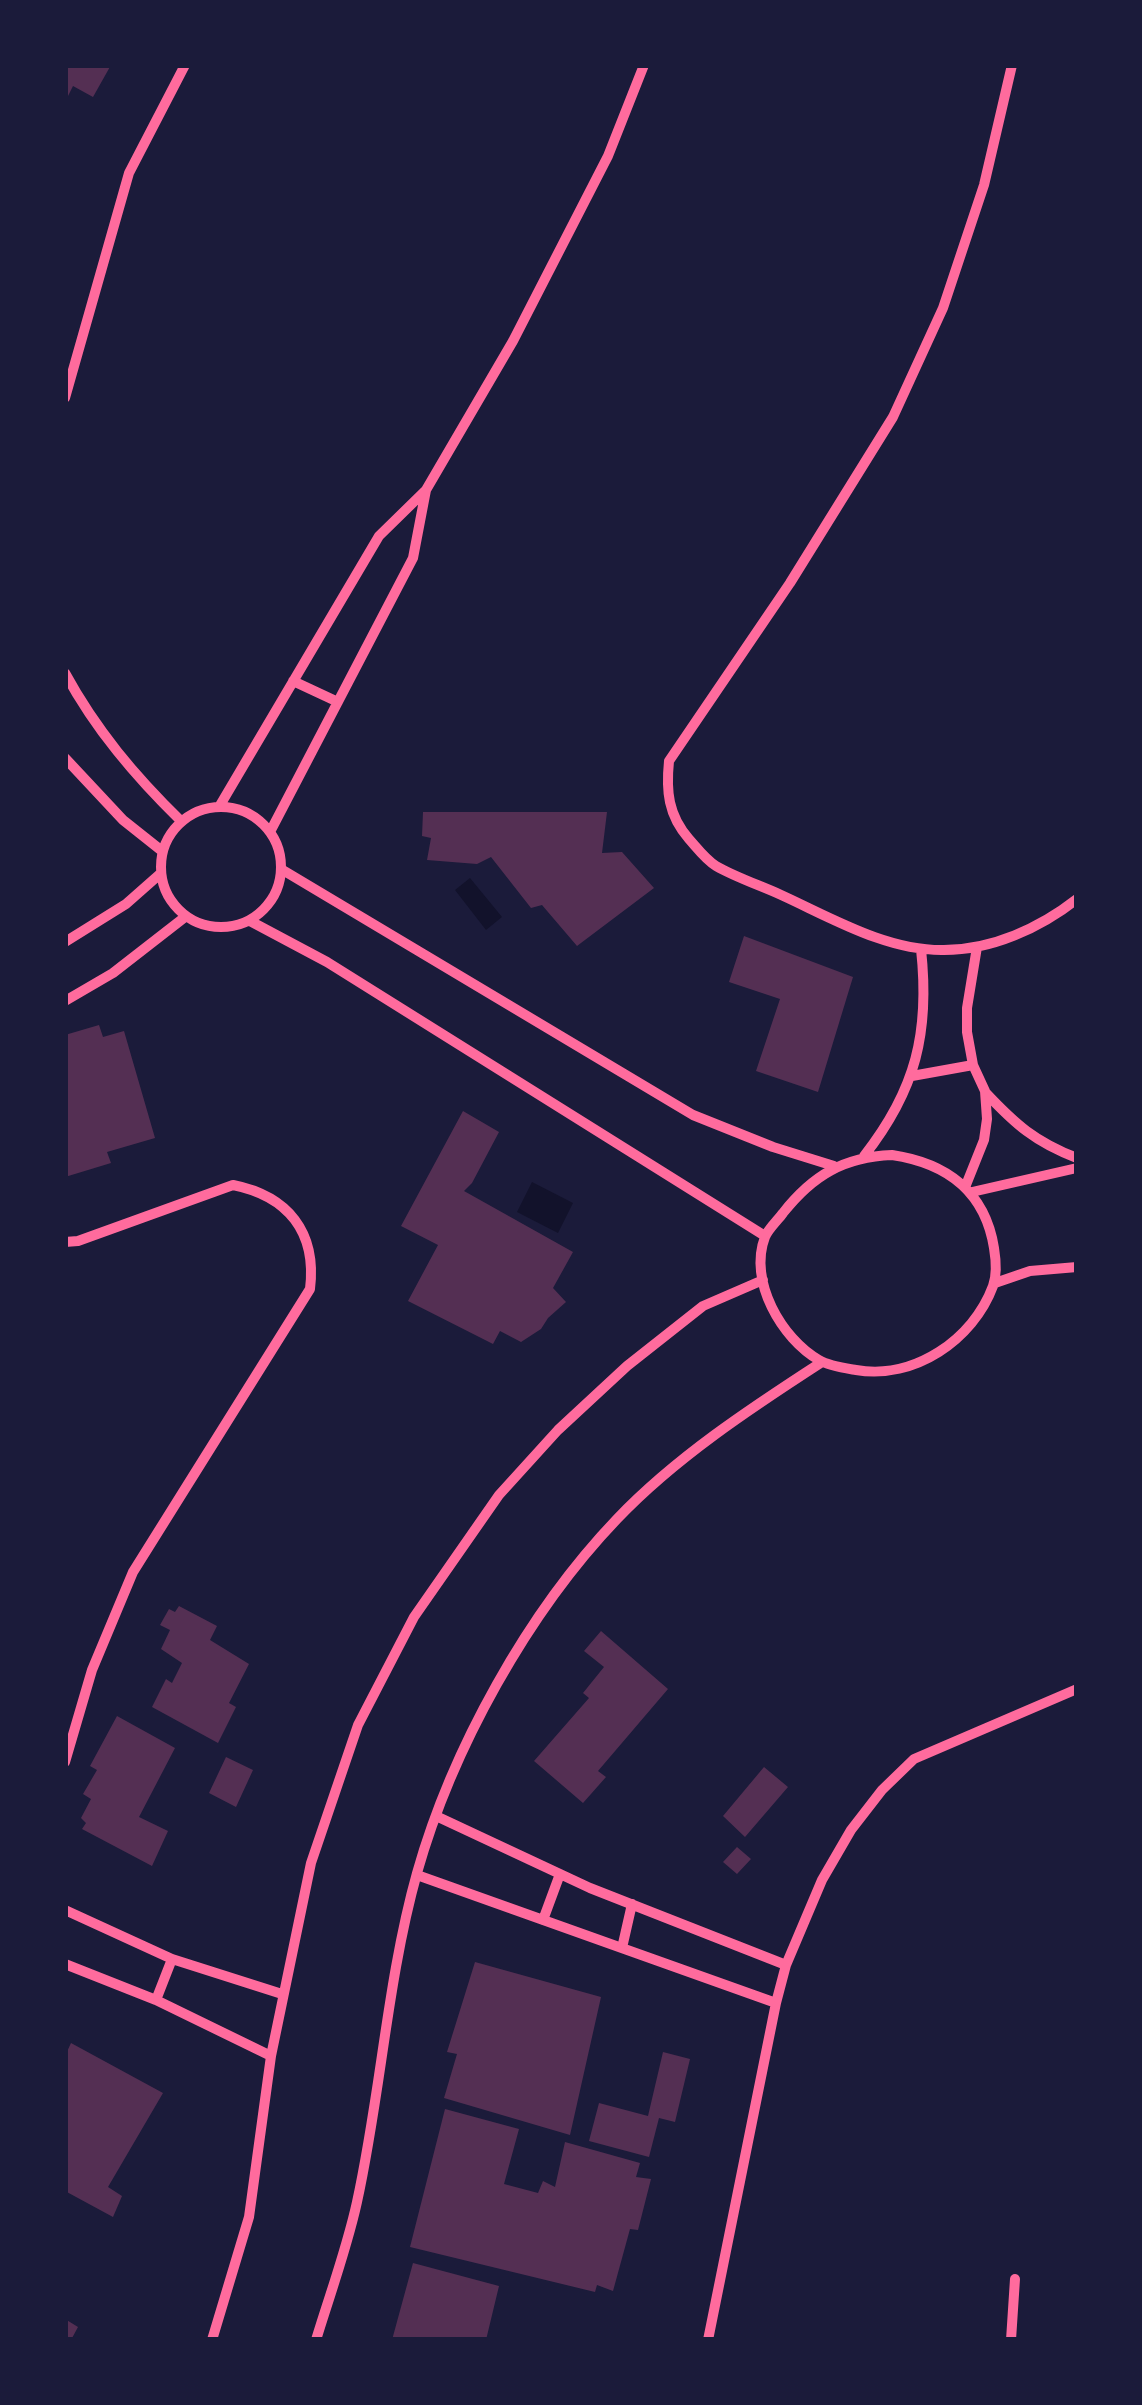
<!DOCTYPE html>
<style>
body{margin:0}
#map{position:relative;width:1142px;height:2405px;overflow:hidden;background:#1b1b3a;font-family:Literata,serif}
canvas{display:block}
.frame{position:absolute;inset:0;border:68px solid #1b1b3a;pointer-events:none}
</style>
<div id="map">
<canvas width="1142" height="2405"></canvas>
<div class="frame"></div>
</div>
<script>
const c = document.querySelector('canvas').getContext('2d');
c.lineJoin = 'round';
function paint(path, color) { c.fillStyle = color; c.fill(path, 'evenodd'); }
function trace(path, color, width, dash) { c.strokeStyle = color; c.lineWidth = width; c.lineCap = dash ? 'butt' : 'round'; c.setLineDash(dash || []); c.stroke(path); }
paint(new Path2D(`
 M470 878 502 917 486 930 455 890Z
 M532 1182 573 1203 558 1233 517 1212Z`), '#12122b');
paint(new Path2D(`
 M65 65H111L93 97 73 86 65 102Z
 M423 812H607L602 853 622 852 654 888 577 946 542 905 531 908 491 857 477 864 427 860 431 838 422 836Z
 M744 936 853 977 818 1092 756 1071 780 999 729 982Z
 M99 1025 103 1037 124 1031 155 1138 107 1152 111 1163 65 1177V1035Z
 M463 1111 499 1132 472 1183 464 1191 573 1252 553 1288 566 1302 548 1318 541 1329 521 1342 500 1331 493 1344 408 1301 438 1245 401 1226Z
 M179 1606 217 1626 210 1640 249 1664 229 1703 236 1707 218 1743 152 1707 166 1679 172 1683 182 1663 161 1649 170 1630 160 1625 169 1609 175 1612Z
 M601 1631 668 1689 598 1771 606 1777 583 1803 534 1761 589 1698 583 1693 604 1667 584 1651Z
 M117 1716 175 1748 139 1817 168 1831 152 1866 82 1829 86 1823 81 1818 91 1799 83 1794 97 1770 90 1766Z
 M226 1757 253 1770 236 1807 209 1793Z
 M764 1767 788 1787 745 1837 723 1816Z
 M737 1847 751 1859 737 1874 723 1862Z
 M475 1962 601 1997 570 2135 444 2098 457 2054 447 2052Z
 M71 2043 163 2093 108 2187 122 2196 113 2217 65 2191V2056Z
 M663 2052 690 2059 675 2122 659 2118 649 2157 589 2141 599 2103 648 2116Z
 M445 2109 519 2129 504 2184 538 2193 543 2181 555 2187 565 2142 640 2163 636 2177 651 2179 638 2230 630 2229 613 2291 597 2285 595 2292 410 2247Z
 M413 2263 499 2286 486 2340H392Z
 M65 2319 78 2327 71 2340H65Z`), '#542f53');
trace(new Path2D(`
 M1012 65 984 185 943 308 893 417 790 583 669 761C666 791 668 815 689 839 697 848 706 860 716 866 735 877 759 885 779 894 830 917 886 951 944 950 992 950 1040 928 1077 899
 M65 398 129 173 185 65
 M65 673C96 730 135 776 181 821
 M293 681 338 702
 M65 758 123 820 162 851
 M161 867a60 60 0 1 1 120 0a60 60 0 1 1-120 0Z
 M219 807 379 536 426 490 513 341 608 156 644 65
 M270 832 413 558 426 490
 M281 869 693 1115 773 1147 834 1166
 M250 921 327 962 765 1236
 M65 942 126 904 160 874
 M65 1001 113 973 185 917
 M912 1076 973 1065
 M985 1092C1015 1124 1035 1142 1077 1158
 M892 1155C946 1163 985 1191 994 1248 996 1260 997 1275 993 1286 973 1340 914 1380 856 1370 844 1368 829 1366 819 1360 782 1339 748 1281 765 1237 768 1229 778 1220 783 1213 813 1175 844 1157 892 1155Z
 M864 1156C916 1090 930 1032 921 949
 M966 1185 984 1140 987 1119 985 1091 973 1065 967 1032V1008L977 947
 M972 1192 1077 1168
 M65 1242 78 1241 233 1185C288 1196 317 1232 310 1289L133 1572 92 1670 65 1762
 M995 1283 1030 1271 1077 1267
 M436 1816 590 1888 786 1965
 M417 1875 776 2003
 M65 1910 172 1959 282 1994
 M543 1920 560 1874
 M622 1948 632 1904
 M65 1964 156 2000 271 2056
 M156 2000 172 1959
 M212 2340 249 2217 271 2056 311 1863 358 1725 414 1617 499 1495 558 1430 627 1366 703 1306 763 1280
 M316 2340C330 2294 347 2248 357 2202 381 2093 387 1980 417 1873 452 1749 528 1612 617 1519 675 1458 751 1408 822 1362
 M708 2340 776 2003 786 1965 822 1880 851 1830 882 1790 914 1759 1077 1689
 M1011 2340 1015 2279`), '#ff6b9d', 10);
</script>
